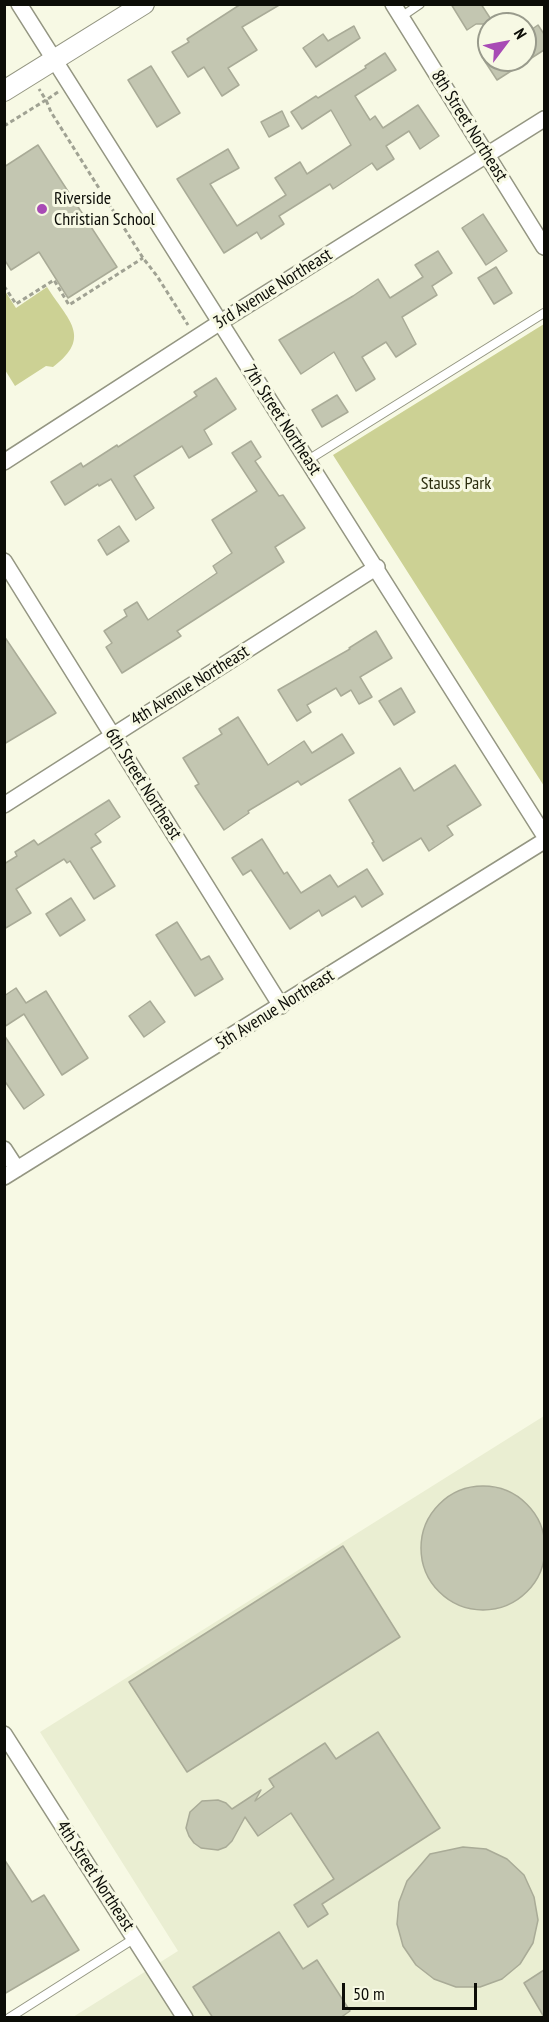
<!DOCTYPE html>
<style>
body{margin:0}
#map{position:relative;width:549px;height:2022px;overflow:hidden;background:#f7f9e4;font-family:"PT Sans Narrow",sans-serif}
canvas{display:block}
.frame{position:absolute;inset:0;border:6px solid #0c0d07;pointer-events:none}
.north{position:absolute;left:477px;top:12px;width:60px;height:60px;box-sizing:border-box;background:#f7f9e4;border:2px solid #999b8c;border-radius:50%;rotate:58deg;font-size:16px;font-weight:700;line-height:24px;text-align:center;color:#0c0d07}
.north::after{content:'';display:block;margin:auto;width:21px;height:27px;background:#a84bb5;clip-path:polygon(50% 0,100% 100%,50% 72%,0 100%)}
.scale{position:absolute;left:342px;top:1983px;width:135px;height:27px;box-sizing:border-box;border:3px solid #0c0d07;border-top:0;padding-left:8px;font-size:18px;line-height:21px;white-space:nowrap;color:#0c0d07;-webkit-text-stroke:4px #f7f9e4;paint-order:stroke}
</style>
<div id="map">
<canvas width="549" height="2022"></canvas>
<div class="frame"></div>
<div class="north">N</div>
<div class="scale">50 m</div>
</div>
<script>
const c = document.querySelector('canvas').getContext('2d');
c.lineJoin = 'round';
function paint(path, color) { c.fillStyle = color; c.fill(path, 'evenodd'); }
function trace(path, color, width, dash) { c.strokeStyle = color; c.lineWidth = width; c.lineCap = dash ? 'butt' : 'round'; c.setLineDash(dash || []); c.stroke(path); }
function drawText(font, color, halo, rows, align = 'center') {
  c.font = font + ' "PT Sans Narrow",sans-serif'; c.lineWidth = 6; c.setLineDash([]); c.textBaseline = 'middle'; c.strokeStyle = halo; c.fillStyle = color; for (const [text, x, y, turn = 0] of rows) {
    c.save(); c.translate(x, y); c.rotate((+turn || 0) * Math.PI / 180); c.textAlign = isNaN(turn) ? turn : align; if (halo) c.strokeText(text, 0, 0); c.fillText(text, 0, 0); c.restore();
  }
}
paint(new Path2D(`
 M544 1416V2017H73L178 1951 40 1732Z`), '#eaeed2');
paint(new Path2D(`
 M47 287C68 320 93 337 53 367L46 366 15 386 5 370V291L16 308Z
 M544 324V786L333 455Z`), '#ccd194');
const building = new Path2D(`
 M241 4H281L242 27 257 50 228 68 239 85 222 96 204 67 188 77 172 52 189 42 187 39Z
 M451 4H481L494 24H476L467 30Z
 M538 25 544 34V50L497 80 484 60H525V34Z
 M354 26 360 38 316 67 303 48 323 34 328 41Z
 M385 53 396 70 355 96 370 120 375 116 383 128 418 105 439 136 420 149 409 131 386 146 394 159 377 170 372 163 333 189 330 184 279 216 284 224 261 239 257 232 224 253 177 179 228 149 239 168 210 184 237 226 286 195 275 178 300 162 307 174 351 145 331 110 302 129 291 112 316 96 318 98 366 68 365 66Z
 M151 66 180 113 157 127 128 80Z
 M282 111 289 126 269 137 261 122Z
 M38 145 117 267 68 298 39 252 11 270 4 259V167Z
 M483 214 507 251 486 265 462 228Z
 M438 251 452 273 432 286 437 295 402 317 416 344 396 357 386 342 362 357 375 379 356 391 334 352 301 374 279 340 353 296 378 279 390 298 423 277 415 265Z
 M496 267 512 293 494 304 478 278Z
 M216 378 236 409 204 430 212 444 189 458 182 446 134 476 154 508 136 520 111 479 99 486 98 484 65 505 51 482 81 463 83 467 117 445 118 447 197 396 194 392Z
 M337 395 348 412 322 427 312 410Z
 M251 441 261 457 255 461 279 496 283 495 305 528 275 547 284 562 177 631 181 636 122 673 106 647 112 643 104 631 127 616 124 610 137 602 148 620 217 573 213 566 232 553 212 520 257 491 232 453Z
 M119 526 129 541 107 555 98 540Z
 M376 631 392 658 360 677 372 697 359 704 351 690 341 696 336 688 307 705 311 712 297 721 278 690 350 649 349 648Z
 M4 636 56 713 4 744Z
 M401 688 415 712 394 725 379 701Z
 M238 717 268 765 304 741 312 753 342 734 354 753 301 785 298 781 248 811 249 813 224 830 195 786 199 784 183 758 222 734 219 729Z
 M455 765 481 805 447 826 453 835 429 851 421 838 383 861 372 843 374 842 349 800 400 768 414 791Z
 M109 800 120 817 95 834 101 842 91 848 115 886 94 899 70 861 67 863 64 859 16 889 31 913 4 929V864L17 856 15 852 34 840 38 845Z
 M262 839 284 874 287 872 301 893 330 875 338 887 367 869 383 894 362 907 355 896 322 916 319 910 290 929 251 870 243 875 232 858Z
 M71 898 85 920 60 936 46 914Z
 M177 922 201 960 209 956 223 979 195 996 156 935Z
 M16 988 26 1003 46 991 88 1058 62 1075 24 1014 4 1027V996Z
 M150 1001 165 1022 144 1037 129 1016Z
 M4 1035 44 1095 24 1109 4 1080Z
 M421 1548a62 62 0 1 1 124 0a62 62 0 1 1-124 0Z
 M343 1546 400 1637 187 1772 129 1682Z
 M378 1732 440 1828 322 1904 328 1914 308 1927 294 1905 334 1879 291 1813 258 1836 245 1817 232 1841 226 1847 218 1850 201 1848 194 1843 189 1836 186 1828 190 1812 202 1801 218 1800 226 1803 232 1809 261 1790 255 1801 274 1787 269 1779 325 1743 336 1759Z
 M463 1847 486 1849 507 1859 524 1875 534 1897 538 1920 533 1943 520 1964 502 1979 480 1987H456L434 1979 416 1965 403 1946 397 1924 399 1902 407 1881 430 1854Z
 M4 1859 32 1902 44 1895 79 1950 4 1994Z
 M279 1932 303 1969 317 1960 350 2011 340 2018H213L193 1987Z
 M544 1970V2017L524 1983Z`);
paint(building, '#c3c6b1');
trace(building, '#a9ab97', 1.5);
const service = new Path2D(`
 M401 17 420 4
 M308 460 544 313
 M9 2018 135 1938`);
const minor = new Path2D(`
 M19 4 544 835
 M393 4 544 247
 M4 462 219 323 544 119
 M4 561 281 1006
 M4 805 377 567
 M4 1149 17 1169
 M4 1177 544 841
 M4 1734 185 2018`);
const tertiary = new Path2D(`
 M4 91 144 4`);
trace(service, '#949682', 10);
trace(minor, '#949682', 18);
trace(tertiary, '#949682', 22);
trace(new Path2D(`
 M58 92 46 100 51 112 143 258 157 276 188 325
 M4 126 46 100 39 89
 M4 286 16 304 54 280 69 305 143 258`), '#a0a293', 3, [4.5, 3]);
trace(service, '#fff', 8);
trace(minor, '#fff', 15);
trace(tertiary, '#fff', 20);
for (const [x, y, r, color] of [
 [42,209,6,"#a84bb5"]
]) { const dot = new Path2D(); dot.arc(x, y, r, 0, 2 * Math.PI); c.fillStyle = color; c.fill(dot); trace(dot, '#f7f9e4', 2); }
drawText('18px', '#0c0d07', '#f7f9e4', [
 ["8th Street Northeast",469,126,58],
 ["3rd Avenue Northeast",273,289,-32],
 ["7th Street Northeast",282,420,57],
 ["4th Avenue Northeast",190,686,-32],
 ["6th Street Northeast",143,784,58],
 ["5th Avenue Northeast",275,1010,-32],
 ["4th Street Northeast",95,1876,57]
]);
drawText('18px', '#0c0d07', '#f7f9e4', [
 ["Riverside",54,199],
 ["Christian School",54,220]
], 'left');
drawText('18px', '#2c2e0f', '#f7f9e4', [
 ["Stauss Park",456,484]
]);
</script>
